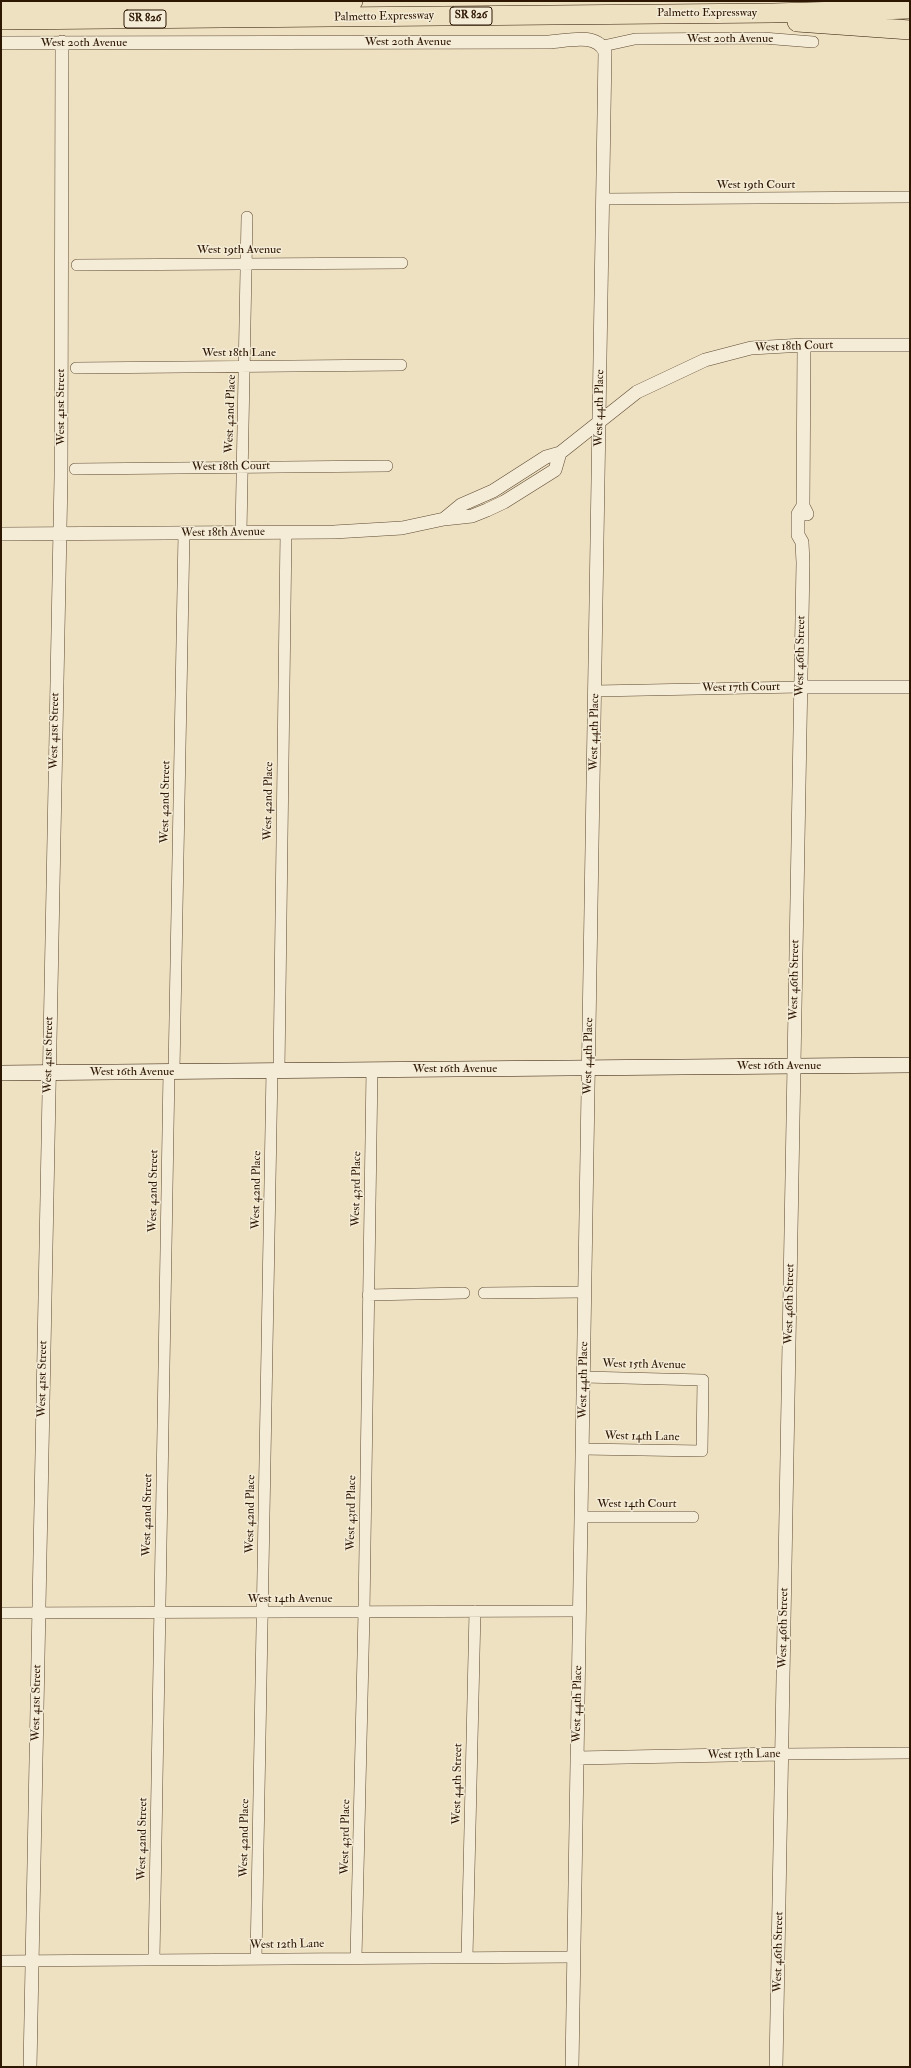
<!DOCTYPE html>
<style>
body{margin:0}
#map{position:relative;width:911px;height:2068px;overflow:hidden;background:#eee1c1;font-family:"IM FELL Double Pica",serif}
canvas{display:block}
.frame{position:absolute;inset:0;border:2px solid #2d1602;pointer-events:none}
</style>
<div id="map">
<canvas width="911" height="2068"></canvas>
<div class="frame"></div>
</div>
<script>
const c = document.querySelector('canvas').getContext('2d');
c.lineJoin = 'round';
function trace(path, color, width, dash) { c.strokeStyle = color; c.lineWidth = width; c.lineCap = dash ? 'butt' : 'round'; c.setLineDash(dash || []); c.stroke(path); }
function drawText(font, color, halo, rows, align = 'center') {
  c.font = font + ' "IM FELL Double Pica",serif'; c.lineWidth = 3; c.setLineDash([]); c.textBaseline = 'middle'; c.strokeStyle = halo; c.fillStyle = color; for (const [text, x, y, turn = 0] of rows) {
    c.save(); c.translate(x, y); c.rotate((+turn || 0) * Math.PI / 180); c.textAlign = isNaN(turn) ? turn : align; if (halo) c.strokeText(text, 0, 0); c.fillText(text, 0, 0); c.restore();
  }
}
const minor = new Path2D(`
 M603 46 635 39 763 38 813 42
 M603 199 910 197
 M77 265 402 263
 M76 368 401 365
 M75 469 387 466
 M241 532 247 217
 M596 691 800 687
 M279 1070 286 532
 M174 1071 184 533
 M484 1293 585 1292
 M368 1295 464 1293
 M582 1449 702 1451 703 1380 584 1377
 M581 1517H693
 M1 1613 580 1611
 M781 1754 910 1753
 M467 1957 475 1611
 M356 1958 364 1612 372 1069
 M154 1959 169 1071
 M256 1959 272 1070
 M1 1961 574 1957`);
const tertiary = new Path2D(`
 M1 43 549 42C567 41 597 32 605 52L572 2067
 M804 345 803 506 807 514
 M444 519 461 505 493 491 546 457 560 453 637 392 705 360 751 348 804 345H910
 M1 534 334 532 402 528 444 519 472 516 487 510 504 502 555 470 560 453
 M800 687H910
 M577 1758 781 1754
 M30 2067 61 477 62 42
 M776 2067 803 563 802 542 798 535V514L803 506`);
const secondary = new Path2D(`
 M1 1073 910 1065`);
const motorway = new Path2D(`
 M1 4 353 1
 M1 20 773 13 910 9
 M797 22 910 30`);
trace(minor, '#5d4932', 12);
trace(tertiary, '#5d4932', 14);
trace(secondary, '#2d1602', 16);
trace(motorway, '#2d1602', 20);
trace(minor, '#f4ecd7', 11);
trace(tertiary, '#f4ecd7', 13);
trace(secondary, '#f4ecd7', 15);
trace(motorway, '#eee1c1', 19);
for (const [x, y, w] of [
 [471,16,42],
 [145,19,42]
]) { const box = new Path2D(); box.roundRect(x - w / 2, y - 9, w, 18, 3); c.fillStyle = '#f4ecd7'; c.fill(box); trace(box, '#2d1602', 1); }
drawText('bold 11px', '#2d1602', null, [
 ["SR 826",471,16],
 ["SR 826",145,19]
]);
drawText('12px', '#2d1602', '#f4ecd7', [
 ["Palmetto Expressway",707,13],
 ["Palmetto Expressway",384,17,-1],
 ["West 20th Avenue",730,39],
 ["West 20th Avenue",408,42],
 ["West 20th Avenue",84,43],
 ["West 19th Court",756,185],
 ["West 19th Avenue",239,250],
 ["West 18th Court",794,347,-2],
 ["West 18th Lane",239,353],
 ["West 41st Street",61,407,-90],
 ["West 44th Place",600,408,-89],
 ["West 42nd Place",231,414,-88],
 ["West 18th Court",231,467,-1],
 ["West 18th Avenue",223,533,-1],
 ["West 46th Street",801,656,-89],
 ["West 17th Court",741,688,-1],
 ["West 41st Street",55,731,-89],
 ["West 44th Place",595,732,-89],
 ["West 42nd Place",269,801,-89],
 ["West 42nd Street",166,802,-89],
 ["West 46th Street",795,980,-89],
 ["West 41st Street",49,1055,-89],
 ["West 44th Place",589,1056,-89],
 ["West 16th Avenue",779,1066],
 ["West 16th Avenue",455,1069],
 ["West 16th Avenue",132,1072],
 ["West 43rd Place",357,1189,-89],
 ["West 42nd Place",257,1190,-89],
 ["West 42nd Street",154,1191,-89],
 ["West 46th Street",790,1304,-89],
 ["West 15th Avenue",644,1365,1],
 ["West 41st Street",43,1379,-89],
 ["West 44th Place",584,1380,-89],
 ["West 14th Lane",642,1437,1],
 ["West 14th Court",637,1504],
 ["West 43rd Place",352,1513,-89],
 ["West 42nd Place",251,1514,-89],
 ["West 42nd Street",148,1515,-89],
 ["West 14th Avenue",290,1599],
 ["West 46th Street",784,1628,-89],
 ["West 41st Street",37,1703,-89],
 ["West 44th Place",578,1704,-89],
 ["West 13th Lane",744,1755,-1],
 ["West 44th Street",458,1784,-89],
 ["West 43rd Place",346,1837,-89],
 ["West 42nd Place",245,1838,-89],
 ["West 42nd Street",143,1839,-89],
 ["West 12th Lane",287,1945,-1],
 ["West 46th Street",779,1952,-89]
]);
</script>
